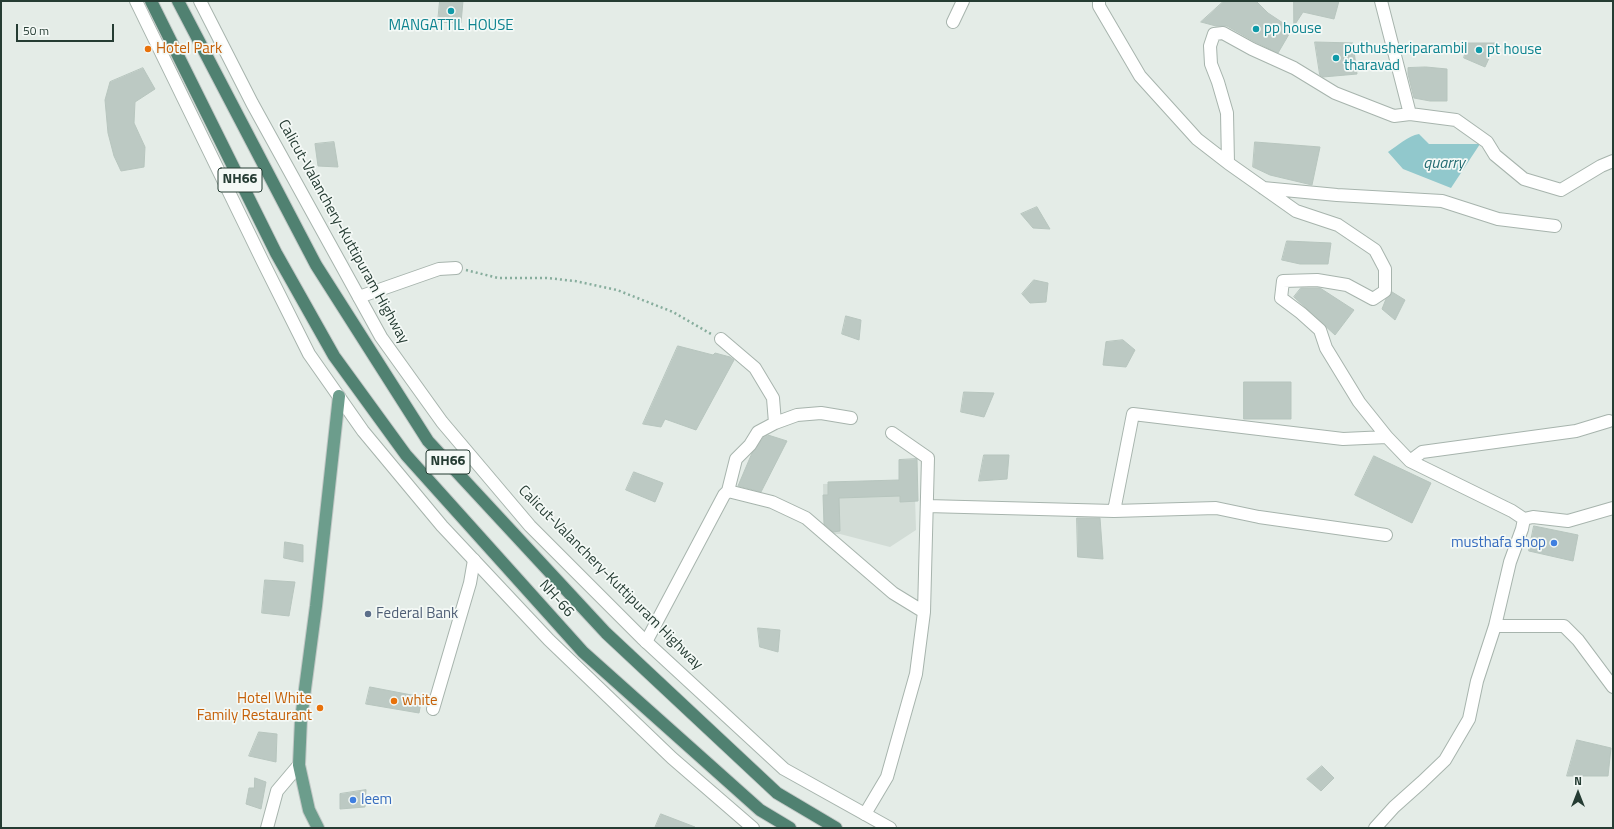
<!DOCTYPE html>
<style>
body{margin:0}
#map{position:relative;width:1614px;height:829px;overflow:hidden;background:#e4ece7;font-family:"Titillium Web",sans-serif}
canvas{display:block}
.frame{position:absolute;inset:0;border:2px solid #253c33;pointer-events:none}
.north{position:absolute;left:1558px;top:773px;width:40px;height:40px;-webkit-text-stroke:3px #f4f9f6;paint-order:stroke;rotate:0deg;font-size:11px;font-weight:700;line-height:16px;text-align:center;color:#253c33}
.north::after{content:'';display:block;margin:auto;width:14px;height:18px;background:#253c33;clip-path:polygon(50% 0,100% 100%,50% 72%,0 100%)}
.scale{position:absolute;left:16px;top:24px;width:98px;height:18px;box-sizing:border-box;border:2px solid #253c33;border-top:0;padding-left:5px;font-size:12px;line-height:14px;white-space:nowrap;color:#253c33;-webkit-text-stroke:3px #f4f9f6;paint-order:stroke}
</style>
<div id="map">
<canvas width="1614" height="829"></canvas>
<div class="frame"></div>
<div class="north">N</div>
<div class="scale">50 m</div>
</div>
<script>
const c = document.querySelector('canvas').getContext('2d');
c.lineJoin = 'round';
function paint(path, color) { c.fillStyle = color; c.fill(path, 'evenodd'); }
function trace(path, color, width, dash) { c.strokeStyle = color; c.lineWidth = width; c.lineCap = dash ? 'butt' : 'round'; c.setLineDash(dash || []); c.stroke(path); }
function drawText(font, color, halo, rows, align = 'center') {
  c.font = font + ' "Titillium Web",sans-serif'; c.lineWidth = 3.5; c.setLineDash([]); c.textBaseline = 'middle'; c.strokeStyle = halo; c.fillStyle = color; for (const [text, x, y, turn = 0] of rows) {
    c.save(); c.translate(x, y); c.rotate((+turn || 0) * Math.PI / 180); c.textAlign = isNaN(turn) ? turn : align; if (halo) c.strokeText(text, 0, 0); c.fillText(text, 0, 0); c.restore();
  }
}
paint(new Path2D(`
 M914 463 916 530 890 547 840 534H824L823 484 901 482Z`), '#d2dcd6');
paint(new Path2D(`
 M1419 134 1429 144H1480L1451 188 1403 169 1388 152C1397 146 1408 136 1419 134Z`), '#91c8cc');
const building = new Path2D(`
 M440 1H463L461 23 438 22Z
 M1224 1H1256L1268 13 1292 29 1278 53 1255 42 1227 26H1216L1201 22Z
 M1294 1H1339L1334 19 1303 12 1294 26Z
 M1315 42 1353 43 1357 74 1323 77 1320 75Z
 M1468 43H1496L1485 67 1464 58Z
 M1426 67 1447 69V101H1430L1414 98 1408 74V68Z
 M143 68 155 89 135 102 134 123 145 147 144 167 121 171 114 156 108 133 105 100 110 82Z
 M334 142 338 167 318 166 315 144Z
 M1255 142 1320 147 1312 185 1270 175 1253 167Z
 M1037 207 1050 229 1033 228 1021 214Z
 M1287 241 1331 243 1328 264H1300L1282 260Z
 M1034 280 1048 283 1046 302 1030 303 1022 294Z
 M1301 288H1320L1354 310 1335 335 1294 297Z
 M1392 292 1405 300 1395 320 1382 309 1386 299Z
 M846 316 861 320 859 340 842 334Z
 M1123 340 1135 350 1126 367 1103 365 1106 342Z
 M678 346 713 355 715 353 730 357 734 360 696 430 665 419 661 427 643 424Z
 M1244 382H1291V419H1244Z
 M964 392 994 393 984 417 961 412Z
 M768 435 787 441 761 492 738 486 752 453 763 438Z
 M984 455H1009L1007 479 979 481Z
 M1374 456 1431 483 1412 523 1355 495Z
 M917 459 918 501 900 502V496L839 498 840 531 833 532 824 524 823 495H828V482L899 480V460Z
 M634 472 663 483 655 502 626 490Z
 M1077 518H1100L1103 559 1078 557Z
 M1534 526 1578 535 1573 561 1529 551Z
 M285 542 303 545V562L284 558Z
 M265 580 295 582 289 616 262 613Z
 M758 628 780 630 778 652 760 647Z
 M370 687 422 697 419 713 366 704Z
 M259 732 277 734 276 762 249 756Z
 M1577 740 1611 748 1608 776H1567Z
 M1322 766 1334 778 1321 791 1307 779Z
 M255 778 266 782 261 809 246 804 249 788H254Z
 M366 790 365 807 340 809V794Z
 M661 814 695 827 694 828H655Z`);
paint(building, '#bcc9c3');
trace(building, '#b7c5be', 1);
const minor = new Path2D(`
 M1099 1V6L1140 76 1197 139 1228 163
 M1381 1 1410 114
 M953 22 963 1
 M1263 188 1337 195 1442 201 1498 219 1555 226
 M359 297 439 269 456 268
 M721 339 755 368 773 398 775 423 758 432 750 445 736 459 728 491
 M775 423 797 415 821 413 851 418
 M1410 461 1422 452 1576 431 1609 421
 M927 506 1114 511 1216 508 1259 517 1386 535
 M1114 511 1133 414 1343 439 1387 437
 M1524 519 1533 517 1568 521 1613 508
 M1495 626H1564L1578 640 1613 687
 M646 642 724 495 728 491 772 502 806 518 893 593 924 612
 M433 709 470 583 474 560
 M865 814 887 777 916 674 924 612 928 458 892 433
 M267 828 277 791 299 765
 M1375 828 1394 807 1422 782 1445 760 1469 719 1477 681 1495 626 1510 562 1522 529 1524 519 1512 511 1410 461 1387 437 1359 402 1326 348 1320 330 1301 313 1281 298 1283 281 1317 280 1347 285 1373 299 1385 291V269L1375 250 1338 225 1296 211 1228 163 1227 113 1218 82 1211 64 1210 46 1214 34 1223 33 1252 49 1294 68 1335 93 1394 116 1410 114 1456 120 1487 142 1495 155 1524 179 1561 190 1601 166 1613 161`);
const tertiary = new Path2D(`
 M136 1 263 262 309 354 363 431 442 526 549 640 672 758 753 828
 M200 1 252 103 381 337 442 422 530 526 642 638 784 769 890 828`);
const primary = new Path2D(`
 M318 828 309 810 299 765 301 719 316 606 339 396`);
const trunk = new Path2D(`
 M151 1 276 253 334 356 406 455 583 652 760 810 790 828
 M178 1 316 265 428 441 606 633 777 793 836 828`);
trace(minor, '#a7b4ad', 14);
trace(tertiary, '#a7b4ad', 14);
trace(primary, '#c2c8c6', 14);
trace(trunk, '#c2c8c6', 14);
trace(new Path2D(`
 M466 270 498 278H547L575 281 617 290 673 312 711 334`), '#87ad9d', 2.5, [2, 3]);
trace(minor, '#fff', 12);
trace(tertiary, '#fff', 12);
trace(primary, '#6c9d8c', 12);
trace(trunk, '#508171', 12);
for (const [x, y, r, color] of [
 [451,11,4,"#0f9aa8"],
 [1256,29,4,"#0f9aa8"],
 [148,49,4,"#e8710a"],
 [1479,50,4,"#0f9aa8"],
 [1336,58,4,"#0f9aa8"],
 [1554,543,4,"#3f7fe0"],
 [368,614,4,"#5c6f8a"],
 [394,701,4,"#e8710a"],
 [320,708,4,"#e8710a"],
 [353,800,4,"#3f7fe0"]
]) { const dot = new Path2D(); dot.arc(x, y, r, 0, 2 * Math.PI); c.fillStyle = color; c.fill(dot); trace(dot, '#f4f9f6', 1.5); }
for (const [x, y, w] of [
 [240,180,44],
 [448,462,44]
]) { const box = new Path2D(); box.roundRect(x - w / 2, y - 12, w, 24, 3); c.fillStyle = '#f4f9f6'; c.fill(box); trace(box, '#253c33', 1); }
drawText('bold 14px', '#253c33', null, [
 ["NH66",240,180],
 ["NH66",448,462]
]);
drawText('15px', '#0d838f', '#f4f9f6', [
 ["MANGATTIL HOUSE",451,26,"center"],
 ["pp house",1264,29],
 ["puthusheriparambil",1344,49],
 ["tharavad",1344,66],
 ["pt house",1487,50]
], 'left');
drawText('15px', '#c56008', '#f4f9f6', [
 ["Hotel Park",156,49],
 ["Hotel White",312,699,"right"],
 ["Family Restaurant",312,716,"right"],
 ["white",402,701]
], 'left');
drawText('15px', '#253c33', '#f4f9f6', [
 ["Calicut-Valanchery-Kuttipuram Highway",343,232,61],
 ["Calicut-Valanchery-Kuttipuram Highway",610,578,45],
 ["NH-66",556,599,48]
]);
drawText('15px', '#366cbe', '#f4f9f6', [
 ["musthafa shop",1546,543],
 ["leem",361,800,"left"]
], 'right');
drawText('15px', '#4e5e75', '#f4f9f6', [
 ["Federal Bank",376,614]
], 'left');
drawText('italic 16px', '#246d73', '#f4f9f6', [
 ["quarry",1444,164]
]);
</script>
